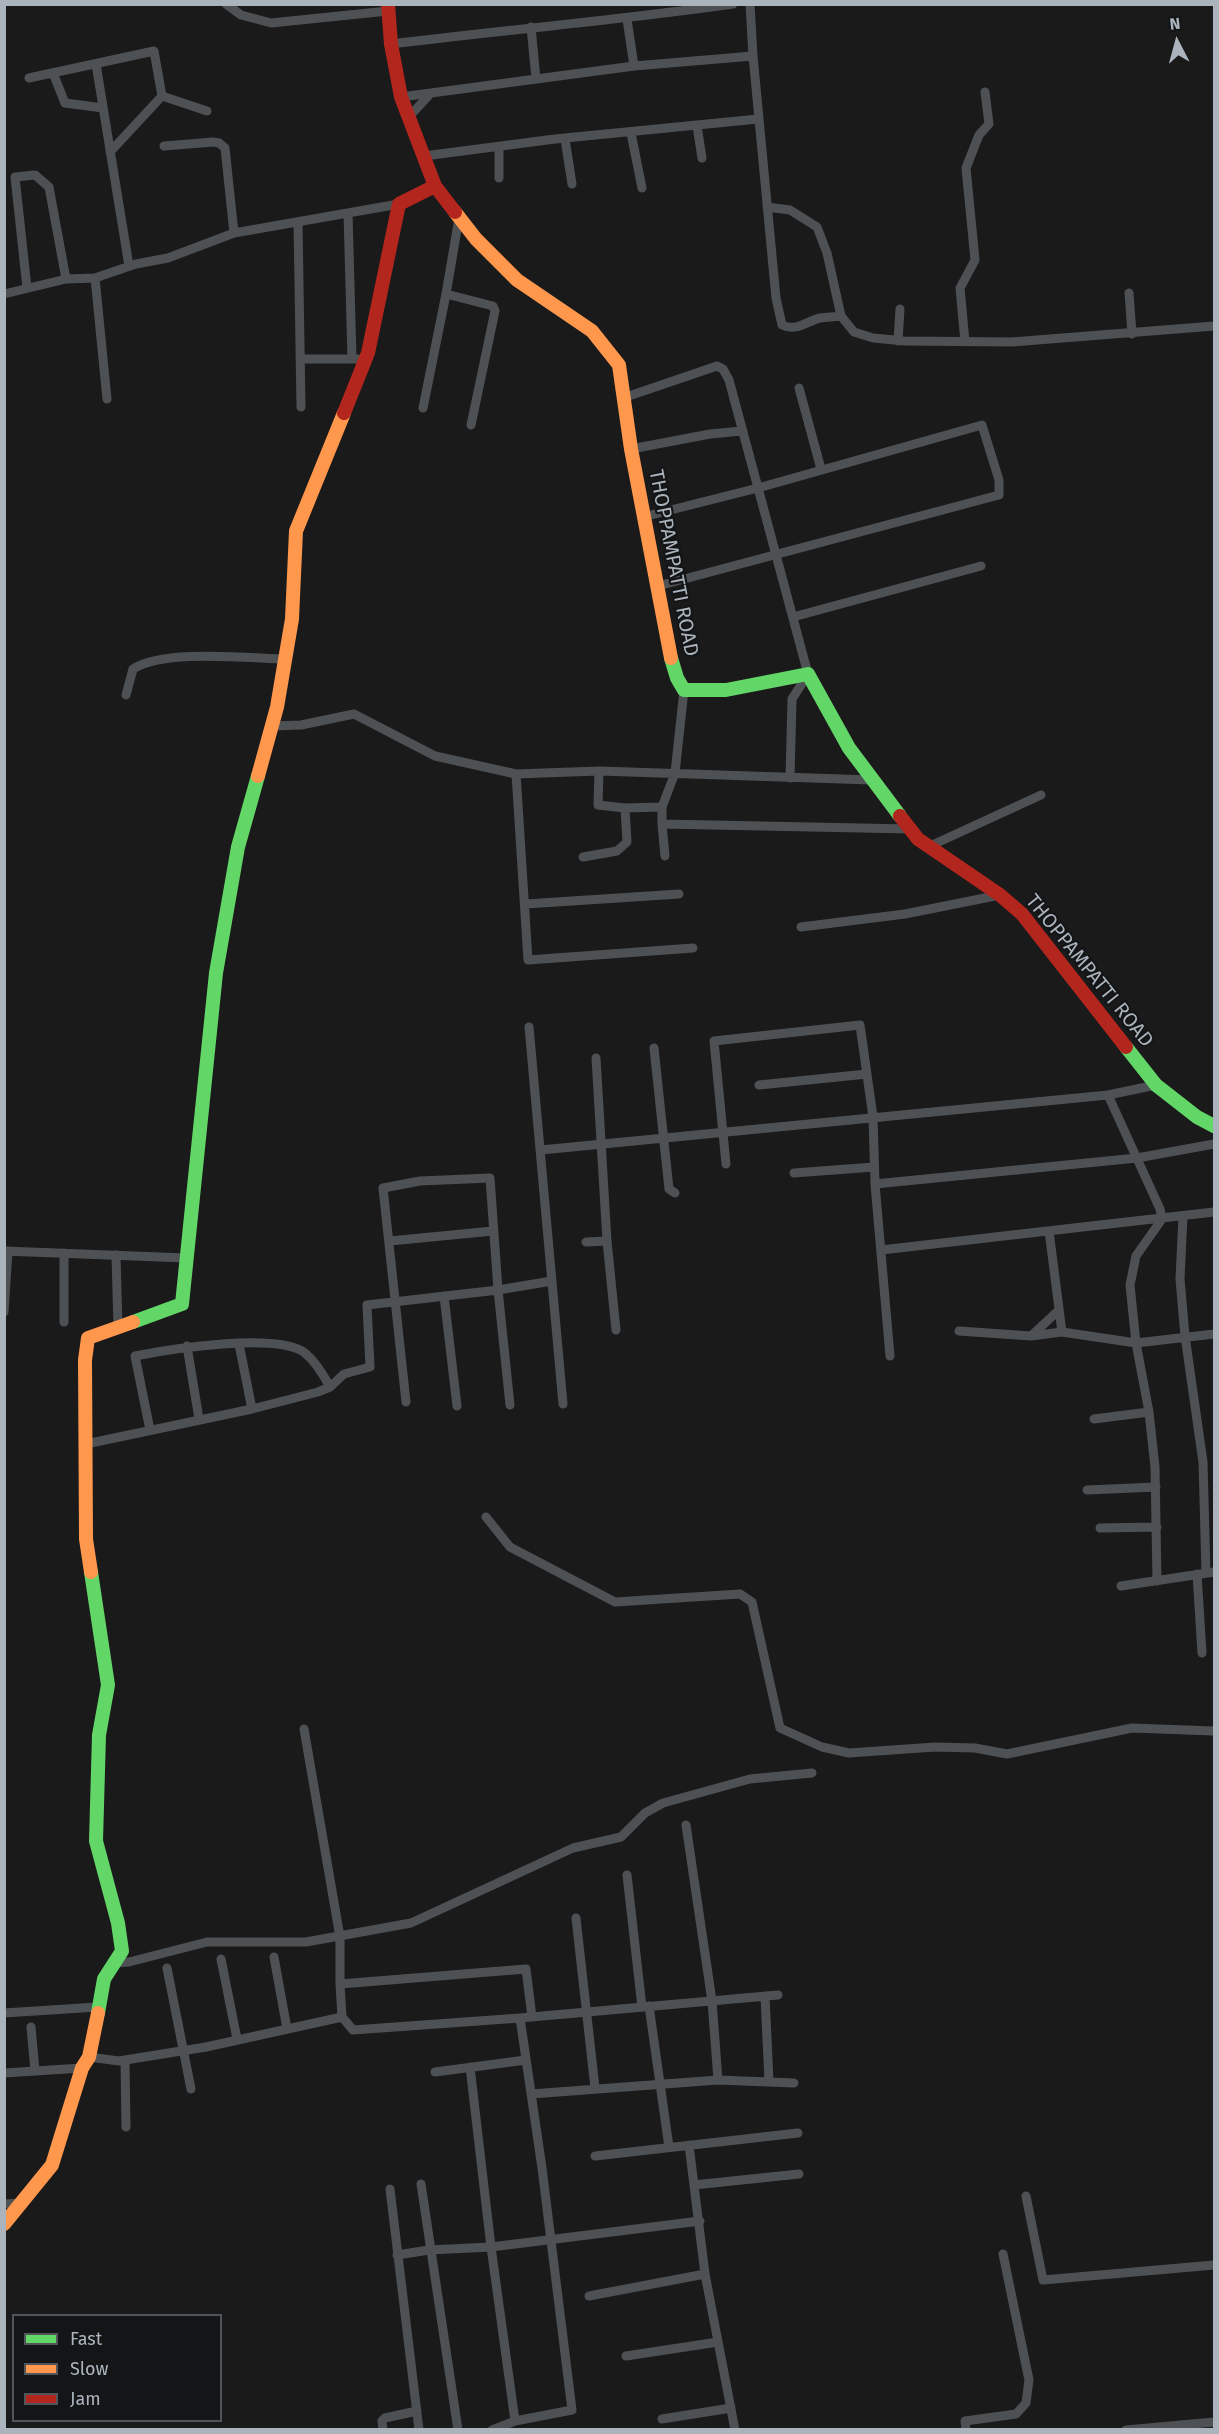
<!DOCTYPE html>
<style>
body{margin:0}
#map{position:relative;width:1219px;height:2434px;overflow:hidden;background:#1a1a1b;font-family:"Fira Sans",sans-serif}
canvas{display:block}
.frame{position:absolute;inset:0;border:6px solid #abb4bc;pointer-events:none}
.legend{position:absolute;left:12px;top:2314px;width:210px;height:108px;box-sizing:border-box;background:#141517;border:2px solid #505559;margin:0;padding:8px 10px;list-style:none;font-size:18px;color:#abb4bc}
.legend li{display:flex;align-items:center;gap:12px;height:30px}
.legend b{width:30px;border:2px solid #505559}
.north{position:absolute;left:1147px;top:12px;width:60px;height:60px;-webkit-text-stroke:4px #141517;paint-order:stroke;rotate:354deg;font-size:16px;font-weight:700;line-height:24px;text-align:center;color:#abb4bc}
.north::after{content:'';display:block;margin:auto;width:21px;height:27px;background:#abb4bc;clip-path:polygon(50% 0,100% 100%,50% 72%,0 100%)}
</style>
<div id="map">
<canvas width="1219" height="2434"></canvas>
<div class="frame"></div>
<ul class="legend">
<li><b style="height:8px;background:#63d668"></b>Fast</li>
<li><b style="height:8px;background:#ff974d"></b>Slow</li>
<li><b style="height:8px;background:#b3261e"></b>Jam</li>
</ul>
<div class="north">N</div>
</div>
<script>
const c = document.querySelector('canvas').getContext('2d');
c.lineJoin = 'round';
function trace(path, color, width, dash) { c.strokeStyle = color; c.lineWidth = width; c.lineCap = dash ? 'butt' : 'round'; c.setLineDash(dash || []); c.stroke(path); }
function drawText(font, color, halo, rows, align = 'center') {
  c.font = font + ' "Fira Sans",sans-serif'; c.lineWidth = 4.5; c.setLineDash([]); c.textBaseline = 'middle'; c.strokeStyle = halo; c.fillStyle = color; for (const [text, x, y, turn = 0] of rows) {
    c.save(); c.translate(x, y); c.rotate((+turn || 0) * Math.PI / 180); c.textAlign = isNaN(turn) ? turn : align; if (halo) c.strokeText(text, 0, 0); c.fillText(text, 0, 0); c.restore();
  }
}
trace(new Path2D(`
 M226 4 241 15 271 23 388 11
 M750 4 753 56
 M627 19 634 66
 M531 27 536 79
 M391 44C505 30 619 20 733 4
 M96 64 129 266
 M53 73 65 103 103 108
 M29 78 154 51 162 96
 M401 97 634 66 753 56 776 298 782 325C797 332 807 321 820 318 827 317 834 317 841 316
 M408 118 430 94
 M697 126 702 158
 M631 133 642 188
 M565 139 572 184
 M164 146 213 142 219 143 225 148 234 233
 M499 147V178
 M110 152 162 96 207 111
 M424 156 555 139 758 119
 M767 207 790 210 817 227 827 253 841 316 854 332 873 338 905 341 1012 342 1214 326
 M348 213 352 359
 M298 223 301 407
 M95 278 107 399
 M27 288 15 177 35 175 49 187 66 279
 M1129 293 1132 334
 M4 294 66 279 95 278 136 264 168 258 234 233 399 204
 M446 294 493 306 495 311 471 425
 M898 341 900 309
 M965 342 960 288 975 260 966 168 979 135 989 124 985 92
 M300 359H358
 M799 388 821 469
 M623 398 717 366 723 369 729 380 808 674 792 699 790 778
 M423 408 446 294 459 218
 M631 449 710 434 742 431
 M643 517 758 488 982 425 999 480V495L658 586
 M793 617 981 566
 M126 695 133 669C163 649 247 658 285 659
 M273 726 301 725 354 714 435 756 516 774
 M599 771 598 805 625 808 662 807V824L911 829
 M662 807 675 773 684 690
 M662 824 665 856
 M930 846 1041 795
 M583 857 617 851 627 842 625 808
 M526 904 679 894
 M801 927 905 914 1000 895
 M693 948 528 960 516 774 599 771 872 780
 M529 1027 563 1404
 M654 1048 669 1189 675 1193
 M596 1058 607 1241 616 1330
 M759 1085 867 1074
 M1108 1095 1160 1209 1162 1219 1136 1256 1130 1285 1136 1343 1149 1412 1155 1467 1157 1581
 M541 1150 1108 1095 1156 1085
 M726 1164 714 1041 860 1025 873 1117 875 1184 890 1356
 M794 1173 874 1167
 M875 1184 1137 1158 1214 1144
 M1183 1216 1180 1279 1185 1336 1203 1462 1206 1573
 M1049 1231 1062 1332
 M390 1241 493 1231
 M586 1242 607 1241
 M881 1250 1214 1212
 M4 1251 186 1258
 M64 1253V1322
 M116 1255 118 1328
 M444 1296 457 1406
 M4 1312 8 1251
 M959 1331 1031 1336 1062 1332 1136 1343 1214 1334
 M1031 1336 1059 1310
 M239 1344 252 1409
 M187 1346 199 1419
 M406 1402 383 1188 420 1181 490 1178 498 1290 510 1405
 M1094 1419 1149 1412
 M150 1430 135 1356C170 1349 277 1332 305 1353 316 1362 323 1374 330 1387
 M86 1444 252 1409 318 1392 330 1387 344 1374 370 1367 367 1305 498 1290 552 1281
 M1087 1490 1156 1487
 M486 1517 510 1547 615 1602 740 1594 752 1602 780 1728 822 1747 849 1753 935 1747 975 1748 1007 1754 1132 1728 1214 1731
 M1100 1528 1157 1527
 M1197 1574 1202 1653
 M1121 1586 1214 1572
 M304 1729 340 1937V1984
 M686 1825 712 2001 718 2080
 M627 1875 642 2007
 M576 1918 595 2088
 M274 1957 287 2029
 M221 1959 237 2039
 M114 1963 129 1962 207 1942H306L411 1923 573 1848 621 1837 645 1813 663 1803 750 1779 812 1773
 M167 1968 191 2089
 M765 1996 769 2081
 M649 2006 669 2147
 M4 2013 97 2007
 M520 2018 353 2030 342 2017 340 1984 526 1969 532 2017
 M31 2027 35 2071
 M89 2057 119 2061 206 2047 342 2017
 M125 2060 126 2127
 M470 2067 491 2247 515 2421
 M435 2072 526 2060
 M4 2073 82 2068
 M531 2094 718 2080 794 2083
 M689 2145 705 2274 735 2430
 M595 2156 798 2133
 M421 2184 458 2430
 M694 2185 799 2174
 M390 2189 419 2430
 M1026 2196 1043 2280 1214 2265
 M4 2204 21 2203
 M397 2255 429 2250 491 2247 700 2221
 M589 2296 705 2274
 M626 2356 718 2342
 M662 2419 731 2408
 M383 2430 382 2421 385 2418 417 2411
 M492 2430 515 2421 572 2410 542 2168 520 2018 778 1995
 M966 2430 965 2421 1016 2414 1026 2403 1029 2380 1003 2254
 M1126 2430 1214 2422`), '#4e5154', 9);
trace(new Path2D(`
 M671 658 677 678 684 690H726L808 674 849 748 900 816
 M1126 1047 1156 1085 1197 1117 1214 1126
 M133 1322 182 1304 216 973 238 847 258 776
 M91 1572 108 1685 99 1735 96 1841 118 1923 122 1951 104 1979 98 2013`), '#63d668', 14);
trace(new Path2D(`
 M455 212 476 239 517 280 592 331 619 365 631 449 671 658
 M258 776 277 707 292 619 296 531 344 413
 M91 1572 86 1539 85 1360 88 1338 133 1322
 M4 2224 52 2165 82 2068 89 2057 98 2013`), '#ff974d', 14);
trace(new Path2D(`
 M388 4 391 44 401 97 435 186 455 212
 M344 413 368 353 399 204 435 186
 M900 816 918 839 1000 895 1022 914 1126 1047`), '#b3261e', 14);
drawText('20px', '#abb4bc', '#141517', [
 ["THOPPAMPATTI ROAD",673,563,79],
 ["THOPPAMPATTI ROAD",1089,971,51]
]);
</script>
